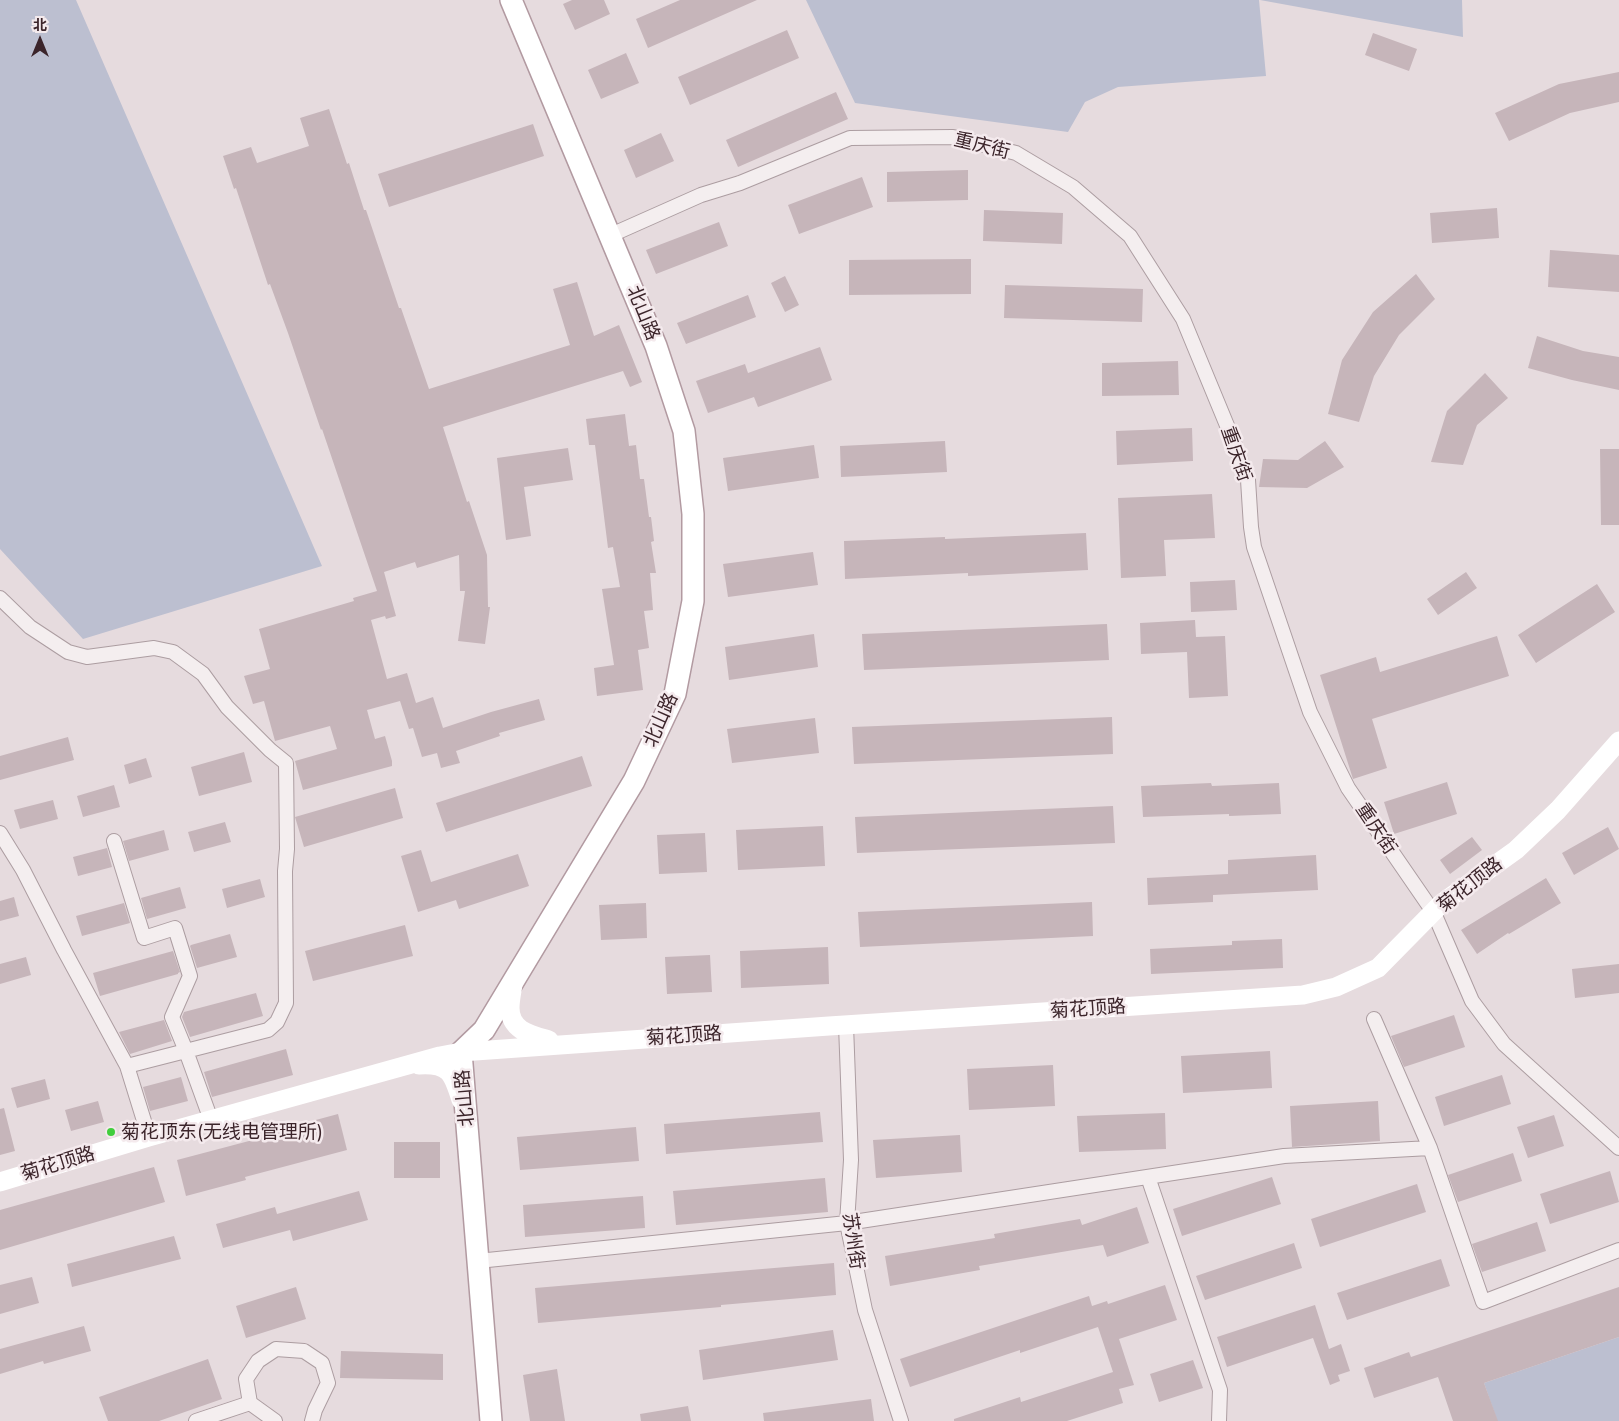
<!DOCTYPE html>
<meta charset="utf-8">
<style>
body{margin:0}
#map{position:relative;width:1619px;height:1421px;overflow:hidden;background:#e6dbde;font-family:Mulish,"Noto Sans SC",sans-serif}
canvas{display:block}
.north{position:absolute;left:15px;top:15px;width:50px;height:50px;-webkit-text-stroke:4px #f4eaed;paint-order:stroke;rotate:0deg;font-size:14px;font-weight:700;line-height:20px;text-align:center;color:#3c252b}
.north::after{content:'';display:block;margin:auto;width:18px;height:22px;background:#3c252b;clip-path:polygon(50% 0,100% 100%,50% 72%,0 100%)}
</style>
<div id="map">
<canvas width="1619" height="1421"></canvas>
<div class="north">北</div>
</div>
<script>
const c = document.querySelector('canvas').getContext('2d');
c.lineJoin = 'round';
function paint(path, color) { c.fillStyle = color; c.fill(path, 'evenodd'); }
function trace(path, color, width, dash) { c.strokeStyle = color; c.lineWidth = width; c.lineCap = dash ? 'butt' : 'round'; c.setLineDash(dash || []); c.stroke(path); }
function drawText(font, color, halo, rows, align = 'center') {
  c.font = font + ' Mulish,"Noto Sans SC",sans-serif'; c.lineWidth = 5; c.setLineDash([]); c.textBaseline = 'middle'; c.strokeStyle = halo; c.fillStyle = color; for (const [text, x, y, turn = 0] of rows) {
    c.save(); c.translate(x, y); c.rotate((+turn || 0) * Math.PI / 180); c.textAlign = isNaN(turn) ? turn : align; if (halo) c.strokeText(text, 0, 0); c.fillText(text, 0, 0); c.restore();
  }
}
paint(new Path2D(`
 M0 0H76L322 566 83 639 0 549Z
 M806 0H1259L1266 76 1118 87 1085 102 1068 132 855 103Z
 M1260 0H1462L1463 37Z
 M1619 1337V1421H1496L1497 1420 1484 1383Z`), '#bcbfd0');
paint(new Path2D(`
 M572 0H604L610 14 575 30 563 4Z
 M680 0H757L648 48 636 19Z
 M787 30 799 58 690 105 678 77Z
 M1373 33 1417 49 1409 71 1365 55Z
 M626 53 639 83 601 99 588 70Z
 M1619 72V102L1570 113 1509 141 1495 113 1559 84Z
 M836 92 848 119 738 167 726 140Z
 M329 109 347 164 349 163 364 210H366L399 308H401L429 389 570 345 553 289 577 282 594 336 619 325 642 382 630 387 623 371 443 427 467 502 469 501 487 555 488 607H490L485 644 458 641 465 591H460L459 555 417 568 415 562 384 572 396 616 386 619 385 616 371 620 387 679 407 673 416 703 433 697 443 728 491 712 539 699 545 720 499 733 500 736 456 751 460 763 441 768 437 753 422 757 413 728 409 729 400 701 367 710 375 739 385 736 392 761V766L303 790 295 761 337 749 330 726 275 741 264 701 253 704 244 676 270 669 259 629 354 601 353 598 377 591 322 429 321 430 288 333 270 284 268 285 236 188 234 189 223 156 251 147 257 163 309 146 300 118Z
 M533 124 544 156 389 207 378 174Z
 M661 133 674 161 636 178 624 150Z
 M968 170V200L887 202V172Z
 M862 177 873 207 799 234 788 205Z
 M1497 208 1499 238 1432 243 1430 213Z
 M984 210 1063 213 1062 244 983 241Z
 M719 222 728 246 656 274 646 250Z
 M1550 250 1619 255V292L1548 287Z
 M971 259V294L849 295V260Z
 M1416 274 1435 299 1399 335 1374 376 1359 422 1328 414 1342 360 1373 312Z
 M785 276 799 305 785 312 771 283Z
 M1005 285 1143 289 1142 322 1004 318Z
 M748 295 756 317 686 344 677 323Z
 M1537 336 1583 351 1619 357V390L1572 380 1528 368Z
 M820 347 832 380 758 407 754 397 708 413 696 381 745 364 748 373Z
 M1178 361 1179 395 1102 396V363Z
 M1485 373 1508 398 1477 425 1463 465 1431 462 1447 411Z
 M625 414 629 446 636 445 640 479H644L649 517H651L654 541 651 542 656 573H650L653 610 644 611 649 648 638 650 643 690 597 696 594 668 614 665 602 589 620 587 613 547 608 548 595 445H589L586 419Z
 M1192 428 1193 461 1117 465 1116 431Z
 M945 441 947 472 841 477 840 446Z
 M1325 441 1344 467 1307 488 1259 487 1263 459 1298 460Z
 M814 445 819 478 728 491 723 458Z
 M568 448 573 480 524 487 531 536 506 540 497 458Z
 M1600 449H1619V525H1601Z
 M1212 494 1215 538 1164 540 1166 576 1121 578 1118 498Z
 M1086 533 1088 570 968 576V573L845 579 844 541 945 537V539Z
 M813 552 818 585 728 597 723 564Z
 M1466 572 1477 588 1438 615 1427 599Z
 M1235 580 1237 610 1191 612 1190 582Z
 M1597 584 1615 612 1536 663 1518 635Z
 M1195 620 1196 637 1225 636 1228 696 1189 698 1187 652 1141 654 1140 623Z
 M1107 624 1109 660 864 670 862 634Z
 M814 634 818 667 729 680 725 647Z
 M1497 636 1509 676 1372 719 1387 768 1353 779 1320 675 1376 657 1380 672Z
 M1112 717 1113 754 854 764 852 727Z
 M815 718 819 753 732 763 727 729Z
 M68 737 74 760 0 780V756Z
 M244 752 252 782 199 796 191 767Z
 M582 756 592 786 446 832 436 803Z
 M146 758 152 777 129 784 124 765Z
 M1447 782 1457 814 1394 834 1384 802Z
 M1211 783 1212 786 1279 783 1281 814 1229 816V814L1143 817 1141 786Z
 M114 785 120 807 83 817 77 796Z
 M395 788 403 818 304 847 295 817Z
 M53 800 58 819 20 829 14 810Z
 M1113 806 1115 843 857 853 855 817Z
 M225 822 231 842 194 852 188 832Z
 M823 826 825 866 738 870 736 830Z
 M1608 827 1619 849 1574 875 1562 853Z
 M164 830 169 850 129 861 123 841Z
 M705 833 707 872 659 874 657 835Z
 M1472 837 1482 850 1450 874 1440 860Z
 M107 848 112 867 78 876 73 857Z
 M421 850 431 882 518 854 529 886 459 909 456 900 418 912 401 856Z
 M1316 855 1318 890 1213 895V902L1148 905 1147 878 1228 874V860Z
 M1546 878 1561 903 1509 934 1508 933 1477 954 1461 930Z
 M260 879 265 897 227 908 222 889Z
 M180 887 186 908 147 919 141 898Z
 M14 897 19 916 0 921V901Z
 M1092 902 1093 936 860 947 858 912Z
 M124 903 130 923 82 936 76 916Z
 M646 903 647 938 601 940 599 905Z
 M405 925 413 956 313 981 305 951Z
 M230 934 237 957 197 968 190 946 191 945Z
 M1282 939 1283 968 1151 974 1150 949 1232 945V941Z
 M828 947 829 984 741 988 740 951Z
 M173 951 180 972 178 973V974L100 996 93 973Z
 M710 955 712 992 667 994 665 957Z
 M26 957 31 975 0 984V964Z
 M1619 964V993L1575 998 1572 969Z
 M256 993 263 1016 190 1037 182 1017 184 1012Z
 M1454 1015 1465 1047 1404 1067 1391 1036Z
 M164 1020 172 1041 130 1054 119 1032Z
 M286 1049 293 1075 212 1097 204 1072Z
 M1270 1051 1272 1088 1183 1093 1181 1056Z
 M1053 1065 1055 1106 969 1110 967 1069Z
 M1502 1075 1511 1104 1444 1126 1435 1097Z
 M181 1077 188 1101 150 1111 143 1087Z
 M45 1079 50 1099 17 1108 11 1088Z
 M98 1101 104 1122 71 1131 65 1110Z
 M1378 1101 1380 1141 1292 1147 1290 1106Z
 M4 1108 15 1151 0 1155V1109Z
 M820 1112 823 1142 666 1154 664 1124Z
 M1165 1113 1166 1149 1079 1152 1077 1116Z
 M338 1114 347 1150 245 1177 246 1180 186 1196 177 1160 249 1141V1138Z
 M1554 1115 1564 1146 1528 1158 1517 1127Z
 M636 1127 639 1161 520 1170 517 1137Z
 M960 1135 962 1172 876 1178 873 1140Z
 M394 1142H440V1178H394Z
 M1513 1153 1522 1181 1458 1202 1448 1175Z
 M154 1167 165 1202 0 1250V1210Z
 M1610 1171 1619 1202 1550 1224 1540 1194Z
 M1272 1177 1281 1204 1182 1236 1173 1209Z
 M825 1178 828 1212 676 1225 673 1191Z
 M1417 1184 1426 1212 1320 1247 1311 1219Z
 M359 1191 368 1220 293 1241 290 1230 223 1248 216 1224 275 1207 277 1214Z
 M643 1196 645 1228 525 1237 523 1205Z
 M1137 1207 1149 1243 1107 1257 1103 1245 979 1266 980 1270 890 1286 885 1256 995 1238 994 1234 1080 1219 1082 1225Z
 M1537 1222 1546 1251 1482 1272 1472 1244Z
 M174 1236 181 1259 72 1287 67 1264Z
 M1294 1243 1302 1268 1205 1300 1196 1276Z
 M1441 1259 1450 1286 1347 1320 1337 1293Z
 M834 1263 836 1295 721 1305V1307L538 1323 535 1288Z
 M32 1277 39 1303 0 1314V1285Z
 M1165 1285 1177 1320 1119 1339 1134 1385 1119 1389 1123 1403 1067 1421H954V1419L1020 1397 1021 1402 1113 1372 1098 1327 1020 1353V1350L910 1387 900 1359 1089 1296 1092 1306 1107 1301 1108 1304Z
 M296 1287 306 1319 246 1338 236 1306Z
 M1619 1287V1337L1484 1383 1498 1421H1453L1438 1377 1374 1398 1364 1368 1409 1352 1411 1357Z
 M1315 1305 1329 1349 1341 1344 1350 1371 1338 1375 1340 1381 1330 1385 1313 1338 1227 1367 1217 1337Z
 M84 1326 91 1351 44 1364 43 1361 0 1374V1349Z
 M833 1330 838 1360 703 1380 699 1350Z
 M341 1351 443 1354V1380L340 1378Z
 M208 1359 222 1399 159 1421H108L99 1397Z
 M1193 1360 1203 1388 1159 1402 1150 1374Z
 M557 1369 565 1421H530L523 1375Z
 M871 1399 874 1421H764L763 1413Z
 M688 1406 691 1421H641L640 1414Z`), '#c6b5ba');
const street = new Path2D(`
 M611 235 701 195 740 183 850 138 953 137 1016 153 1073 187 1130 236 1183 319 1233 440 1248 480 1251 527 1254 547 1310 712 1348 788 1434 913 1472 1001 1504 1044 1619 1148
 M0 598 30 627 68 652 87 657 154 648 173 652 203 674 227 707 270 750 286 763 287 849 285 871 286 1003 277 1022 268 1030 127 1066
 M0 833 23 870 64 950 127 1066 149 1137
 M114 841 144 938 175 928 190 976 172 1017 186 1051 211 1120
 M1374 1019 1430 1148 1483 1302 1619 1250
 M846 1025 851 1160 847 1223 865 1310 901 1421
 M1148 1177 1220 1390 1219 1421
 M478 1261 847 1223 1284 1156 1430 1148
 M250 1403 275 1421
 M196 1421 250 1403 246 1379 258 1361 276 1349 304 1351 322 1363 328 1383 315 1410 312 1421`);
const primary = new Path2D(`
 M491 1421 461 1052 484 1030 634 781 675 694 693 601V514L684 431 656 346 511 0`);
trace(street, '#ac9da1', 16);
trace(primary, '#b29aa1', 24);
trace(street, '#f4eeef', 14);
trace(new Path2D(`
 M513 984C512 992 510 1000 510 1008 510 1031 532 1035 549 1040
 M419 1065C450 1063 453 1074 461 1100
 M0 1182 149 1137 440 1056 461 1052 829 1026 1303 995 1336 987 1378 968 1442 903 1516 850 1558 810 1619 741`), '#fff', 19);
trace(primary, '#fff', 21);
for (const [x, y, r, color] of [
 [111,1132,5,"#41ce3d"]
]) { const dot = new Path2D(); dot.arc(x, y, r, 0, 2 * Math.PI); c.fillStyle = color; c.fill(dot); trace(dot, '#f4eaed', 2); }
drawText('19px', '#3c252b', '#f4eaed', [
 ["重庆街",982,146,14],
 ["北山路",643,313,68],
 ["重庆街",1236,454,71],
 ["北山路",661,720,-66],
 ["重庆街",1376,829,56],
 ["菊花顶路",1470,885,-38],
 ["菊花顶路",1088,1009,-4],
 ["菊花顶路",684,1036,-4],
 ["北山路",465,1098,-95],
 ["菊花顶路",58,1164,-17],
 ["苏州街",853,1241,82]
]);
drawText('19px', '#3c252b', '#f4eaed', [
 ["菊花顶东(无线电管理所)",121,1132]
], 'left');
</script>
